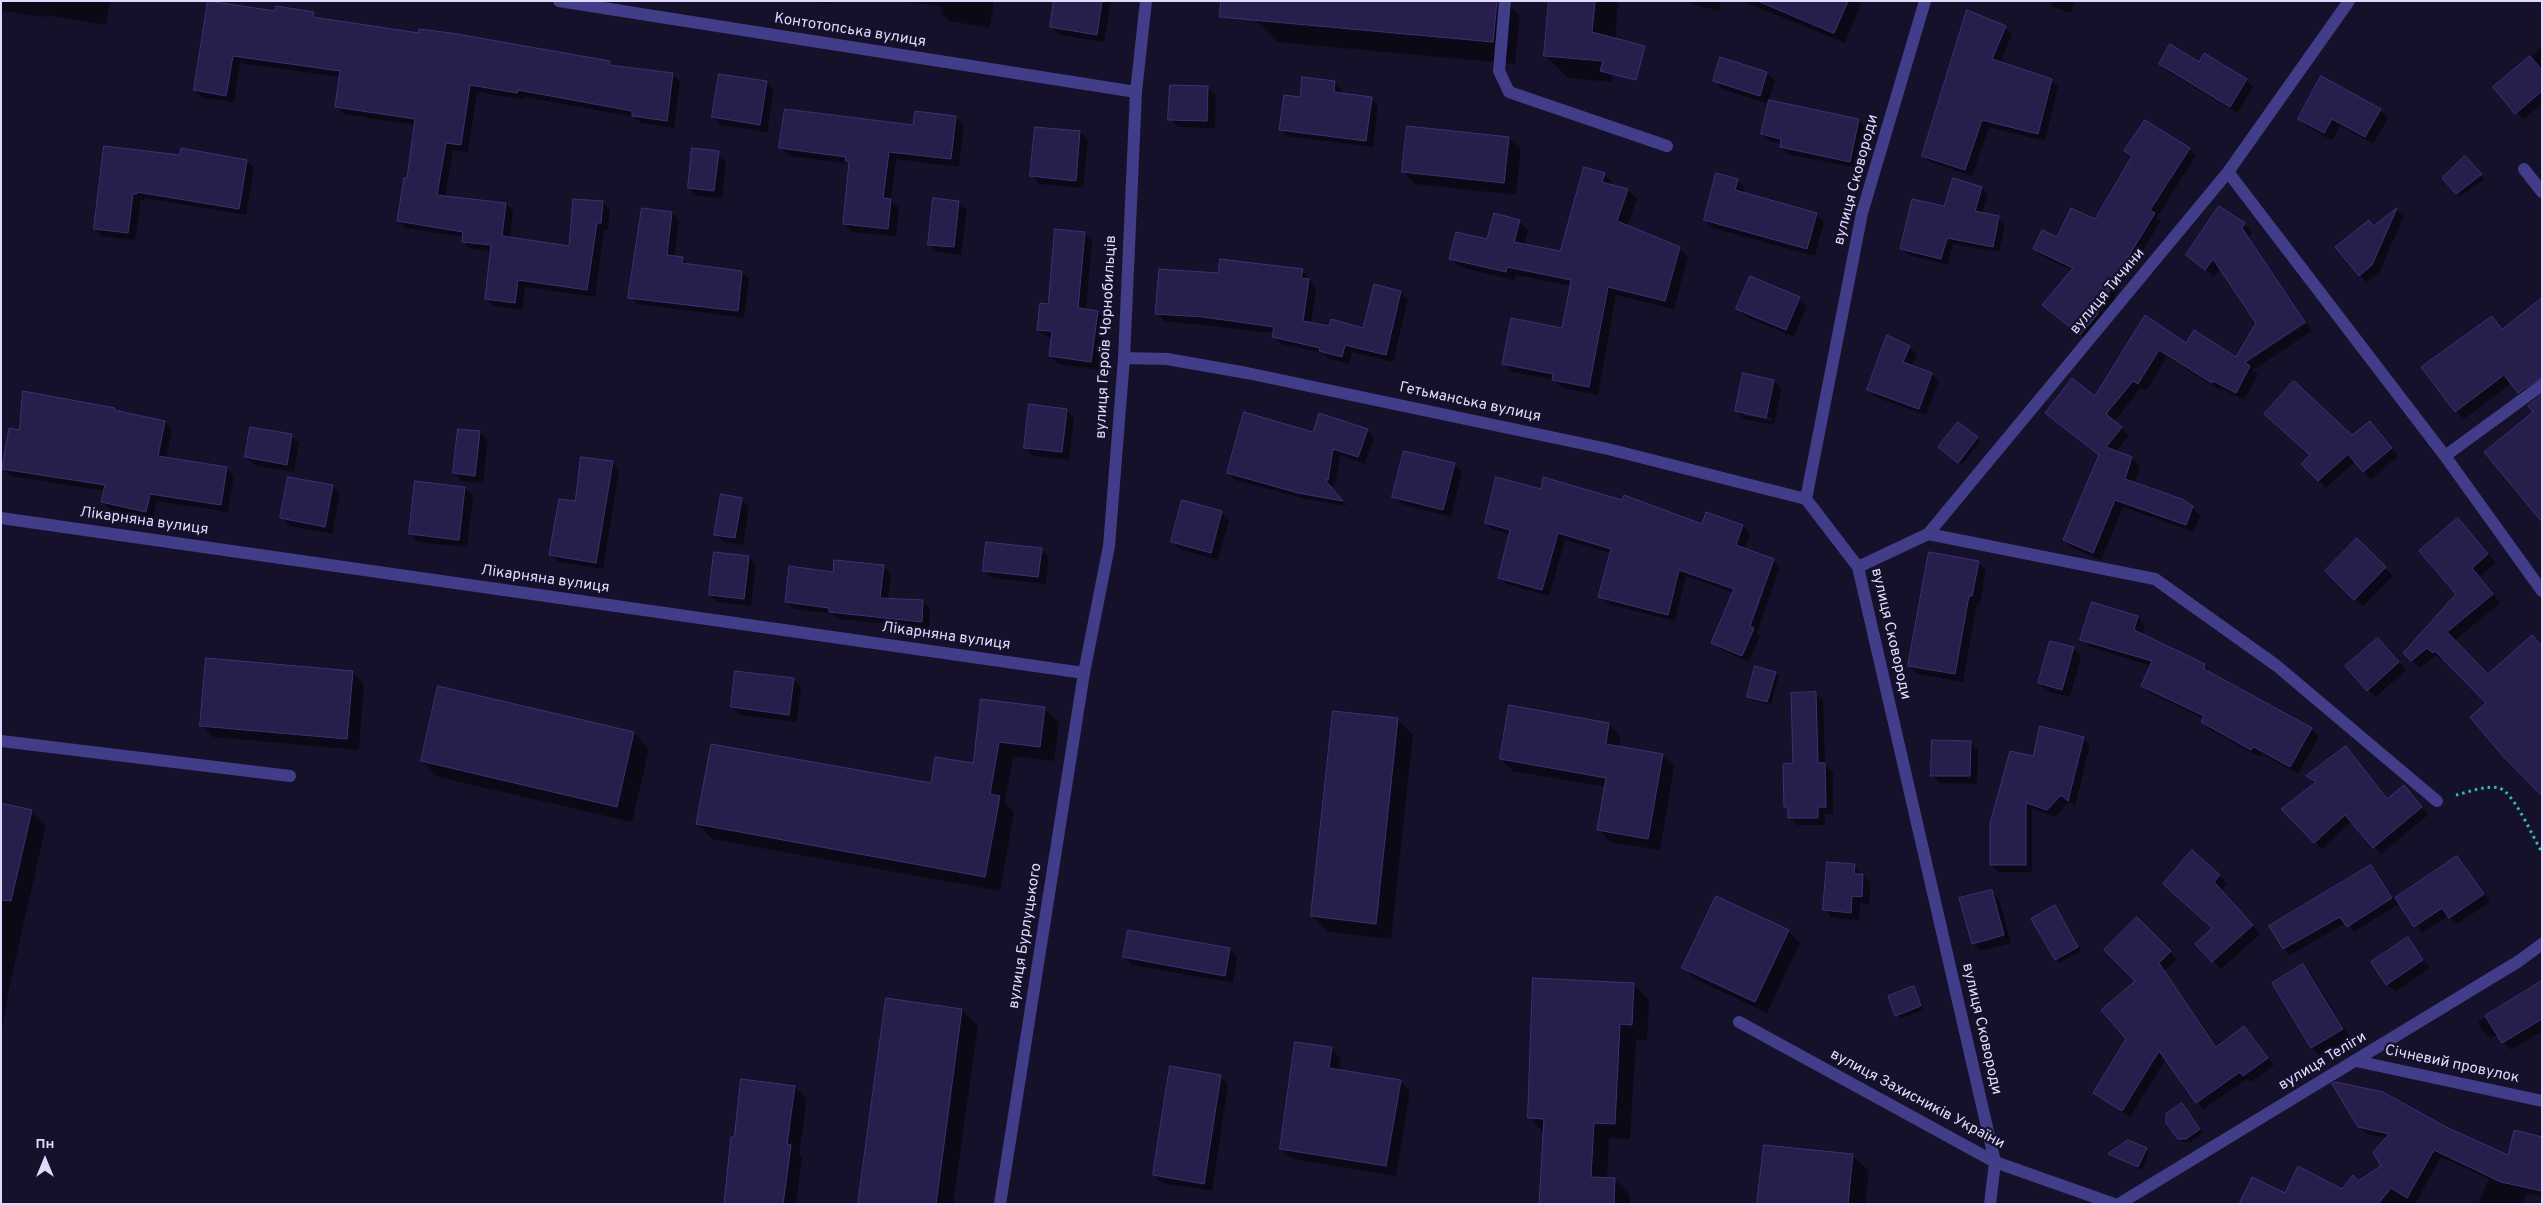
<!DOCTYPE html>
<meta charset="utf-8">
<style>
body{margin:0}
#map{position:relative;width:2543px;height:1205px;overflow:hidden;background:#16112a;font-family:Overpass,sans-serif}
canvas{display:block}
.frame{position:absolute;inset:0;border:2px solid #dfdbfe;pointer-events:none}
.north{position:absolute;left:20px;top:1135px;width:50px;height:50px;-webkit-text-stroke:4px #16112a;paint-order:stroke;rotate:0deg;font-size:14px;font-weight:700;line-height:20px;text-align:center;color:#dfdbfe}
.north::after{content:'';display:block;margin:auto;width:18px;height:22px;background:#dfdbfe;clip-path:polygon(50% 0,100% 100%,50% 72%,0 100%)}
</style>
<div id="map">
<canvas width="2543" height="1205"></canvas>
<div class="frame"></div>
<div class="north">Пн</div>
</div>
<script>
const c = document.querySelector('canvas').getContext('2d');
c.lineJoin = 'round';
function paint(path, color) { c.fillStyle = color; c.fill(path, 'evenodd'); }
function trace(path, color, width, dash) { c.strokeStyle = color; c.lineWidth = width; c.lineCap = dash ? 'butt' : 'round'; c.setLineDash(dash || []); c.stroke(path); }
function drawText(font, color, halo, rows, align = 'center') {
  c.font = font + ' Overpass,sans-serif'; c.lineWidth = 4.5; c.setLineDash([]); c.textBaseline = 'middle'; c.strokeStyle = halo; c.fillStyle = color; for (const [text, x, y, turn = 0] of rows) {
    c.save(); c.translate(x, y); c.rotate((+turn || 0) * Math.PI / 180); c.textAlign = isNaN(turn) ? turn : align; if (halo) c.strokeText(text, 0, 0); c.fillText(text, 0, 0); c.restore();
  }
}
paint(new Path2D(`
 M1 1H110L106 25 45 15V17L1 11Z
 M801 1H832V4Z
 M893 1H994L990 28 949 21 941 13 942 6Z
 M1055 1H1111L1104 42 1059 35 1051 27Z
 M1257 1H1505L1520 16 1515 64 1277 42 1255 20Z
 M1550 1H1618L1612 82 1568 78 1545 56Z
 M1681 1H1721L1719 11Z
 M1743 1H1859L1861 4 1845 43Z
 M2050 1H2075L2071 13 2053 7Z
 M277 12 314 14 319 19 609 62 613 66 673 74 680 82 674 128 641 123 634 117 525 97V100L477 92 468 152 453 150 445 198 506 204 513 211 510 239 571 247 602 202 610 210 608 230H604L595 297 525 287 522 310 493 306 486 299 491 251 470 249 463 241V237L406 228 399 221 408 180 415 125 344 114 336 106 340 77 240 63 234 102 202 98 195 90Z
 M2005 27 2012 34 2000 63 2051 80 2058 87 2045 141 1989 127 1972 176 1930 162 1923 155Z
 M2542 47V104L2523 119 2495 87Z
 M2160 64H2199L2246 80 2253 87 2237 113 2167 71Z
 M1767 73 1775 81 1768 101 1858 120 1866 127 1857 168 1788 154 1781 147 1782 144 1769 141 1762 134 1769 104 1722 89 1715 81Z
 M766 82 774 90 767 132 721 125 713 117Z
 M1335 82 1341 89V95L1371 99 1378 105 1373 147 1287 136 1281 129 1301 98Z
 M1208 88 1216 95 1215 128 1178 127 1170 119Z
 M2380 110 2388 118 2373 144 2340 126 2332 140 2307 127 2299 119Z
 M956 118 964 125 959 167 896 159 891 200 899 208 896 236 852 232 844 224 850 164 789 156 781 148Z
 M1036 128 1080 132 1088 140 1083 188 1039 184 1032 176Z
 M1509 138 1521 150 1516 195 1415 184 1403 172Z
 M105 147 181 156 247 161 254 168 246 215 144 198V201L141 200 135 240 102 236 95 229Z
 M2189 149 2196 156 2157 217 2161 221 2114 297 2116 299 2088 341 2051 311 2072 270 2041 256 2034 249 2095 220 2132 158 2126 151Z
 M718 153 726 161 722 198 697 196 689 188Z
 M2465 158 2484 179 2460 197 2443 178Z
 M1604 174 1613 183 1612 186 1628 190 1637 199 1627 226 1679 248 1688 257 1674 309 1616 295 1598 395 1562 388 1554 380 1513 372 1504 363 1563 329 1571 286 1516 275 1514 280 1459 267 1451 258 1488 241 1519 221 1528 230 1524 245 1561 252Z
 M1737 180 1745 188 1744 193 1817 214 1824 222 1815 256 1713 228 1705 220Z
 M1982 188 1988 194 1982 214 1998 217 2005 224 1999 252 1953 244 1948 265 1908 255 1901 249 1945 208Z
 M959 202 967 210 961 255 937 252 929 244Z
 M2397 210 2404 216 2379 273 2367 282 2359 275 2374 227Z
 M672 213 679 220 674 257 682 258 689 265 742 272 749 279 744 318 637 304 630 297Z
 M2244 224 2252 232 2249 237 2305 321 2247 359V362L2307 323 2312 331 2253 370 2258 375 2244 400 2222 389 2220 390 2167 357 2146 391 2141 388 2114 422 2129 435 2116 452 2132 458 2140 466 2134 484 2192 507 2200 516 2194 532 2123 507 2101 560 2072 548 2064 540 2100 456 2046 413 2095 398 2146 317 2186 345 2237 358 2258 323 2221 267 2214 277 2187 255Z
 M1084 233 1092 241 1086 310 1098 312 1105 320 1099 370 1058 364 1050 356 1053 338 1046 337 1038 329Z
 M1302 270 1316 288 1311 324 1364 329 1375 286 1401 292 1408 300 1393 362 1352 352 1349 364 1328 358 1323 353 1281 344 1273 336 1274 333 1164 321 1157 313 1219 275Z
 M1799 298 1807 306 1794 337 1746 317 1738 309Z
 M2492 317 2503 329 2524 365 2542 388 2526 400 2512 383 2464 419 2456 411Z
 M1887 337 1910 347 1917 355 1911 366 1931 374 1939 381 1926 415 1875 397 1868 390Z
 M1774 381 1781 389 1774 425 1744 419 1736 411ZM1743 412 1773 418 1772 421 1743 415Z
 M114 409 118 413 165 422 172 430 166 459 227 468 234 476 228 512 157 501 153 519 110 510 102 502 105 491 11 476 4 469 20 431Z
 M1066 410 1074 418 1069 460 1033 456 1026 448Z
 M2377 429 2398 456 2371 479 2355 461 2326 488 2303 464 2352 436Z
 M1367 430 1374 437 1365 464 1340 455 1335 486 1329 485 1347 506 1306 499 1235 480 1228 473 1313 433Z
 M480 432 488 440 483 483 462 481 454 473Z
 M291 436 299 443 294 472 254 465 246 457Z
 M1977 438 1980 441 1962 465 1944 451Z
 M612 463 619 470 603 569 558 562 551 554Z
 M1455 465 1462 472 1451 517 1402 504 1394 496Z
 M332 486 340 494 332 534 290 526 282 518Z
 M465 488 473 496 467 547 418 542 411 534Z
 M1542 490 1703 526 1707 514 1743 526 1750 534 1744 550 1773 560 1780 567 1757 633 1760 636 1749 662 1720 649 1713 642 1734 593 1686 576 1675 621 1607 604 1600 597 1611 553 1565 540 1549 596 1507 584 1500 577 1510 534 1493 530 1486 523Z
 M741 499 749 507 743 545 723 542 716 534Z
 M1183 502 1222 513 1229 520 1218 560 1180 549 1172 542Z
 M2466 528 2496 563 2479 577 2500 603 2454 641 2488 703 2444 658 2442 660 2436 655 2420 668 2404 653 2457 594Z
 M2357 540 2393 576 2363 606 2327 571Z
 M1041 550 1049 557 1046 584 992 578 984 570Z
 M749 557 756 565 751 606 718 602 710 595Z
 M1978 562 1986 570 1980 604 1977 603 1963 682 1917 674 1909 666Z
 M883 566 891 574 888 600 923 601 930 608 929 628 838 619 833 614 794 609 786 602 834 573Z
 M2137 617 2145 625 2142 635 2205 665 2212 675 2311 729 2319 736 2298 774 2262 754 2260 757 2210 730 2202 722 2204 719 2150 693 2142 685 2152 666 2090 647 2082 639Z
 M2385 647 2406 670 2376 697 2368 690Z
 M2073 648 2081 656 2070 697 2047 691 2039 683Z
 M352 672 364 684 359 750 213 737 201 725Z
 M1775 673 1779 676 1771 705 1752 700 1748 696Z
 M793 679 801 687 797 722 740 715 732 707Z
 M439 688 634 733 649 749 632 822 438 777 422 761Z
 M1815 693 1823 701 1825 765 1833 772V814H1825V825H1797L1789 817V811L1785 807Z
 M982 701 1044 708 1059 723 1054 761 1013 756 1005 803 1014 812 1000 891 712 839 698 824 932 785 974 764Z
 M1397 719 1413 735 1391 939 1328 932 1312 916Z
 M1609 724 1620 736 1619 748 1662 755 1674 767 1660 850 1610 842 1599 830 1606 787 1513 771 1501 759Z
 M2083 738 2090 745 2075 807 2069 801 2055 817 2032 808V872H1998L1991 865 2033 758Z
 M1970 742 1978 750 1977 784 1940 783 1932 775Z
 M2346 747 2388 800 2411 794 2428 815 2381 854 2352 821 2322 849 2283 809 2315 784 2308 776Z
 M1 804 32 811 46 825 9 989 1 1034Z
 M2192 852 2227 883 2221 891 2260 934 2221 969 2197 944 2214 929Z
 M2457 857 2490 902 2457 924 2449 916 2422 933 2400 903 2354 932 2346 923 2290 955 2284 948 2371 867 2395 900Z
 M1854 865 1871 883 1869 904 1860 903 1859 920 1832 918 1825 910Z
 M1991 891 1999 899 2011 943 1981 951 1973 943Z
 M2054 907 2081 951 2059 963 2056 959Z
 M2137 919 2177 959 2165 971 2218 1047 2244 1028 2274 1065 2251 1082 2247 1079 2203 1109 2166 1059 2130 1117 2095 1092 2128 1039 2137 981Z
 M1788 931 1800 943 1767 1013 1695 979 1683 967Z
 M2407 939 2430 968 2395 992 2387 984Z
 M1229 949 1237 957 1233 983 1132 965 1125 957Z
 M2303 965 2311 973 2350 1038 2320 1055 2312 1048 2274 983Z
 M2542 983V1031L2511 1050 2499 1035 2490 1038 2482 1030 2478 1022Z
 M1633 984 1649 1000 1647 1040 1636 1039 1630 1139 1609 1138 1607 1179H1614L1630 1195V1204H1541L1544 1133 1530 1118Z
 M1913 987 1924 1010 1900 1019 1889 997Z
 M962 1010 978 1026 953 1204H859Z
 M1331 1049 1341 1059 1340 1071 1400 1081 1410 1091 1396 1176 1292 1159 1282 1149Z
 M1220 1076 1228 1084 1212 1191 1162 1183 1154 1175Z
 M795 1087 807 1099 799 1155 802 1158 796 1204H725Z
 M2182 1104 2203 1133 2190 1142H2182L2178 1138Z
 M2359 1127 2446 1128 2509 1157 2542 1138V1196L2527 1193 2522 1204H2478L2489 1179 2441 1157 2415 1204H2371L2383 1166 2387 1138 2367 1134Z
 M1765 1146 1853 1156 1869 1171 1865 1204H1759Z
 M2146 1149 2149 1152 2142 1170 2110 1155Z`), '#0007');
const building = new Path2D(`
 M208 1 275 11 276 6 314 12 313 17 419 33V29L451 33 610 61 609 65 673 73 667 121 632 116V111L518 90 517 93 470 85 461 145 446 143 437 195 506 203 502 236 569 246 573 199 603 201 601 223H597L587 290 518 280 515 303 485 299 491 245 462 242 463 232 397 221 404 178H407L415 119 335 107 340 71 233 56 226 96 194 90Z
 M1054 1H1102L1097 35 1050 27Z
 M1221 1H1497L1493 42 1220 17Z
 M1549 1H1595L1592 32 1645 46 1636 80 1600 71 1603 61 1544 56Z
 M1758 1H1848L1834 33Z
 M1967 10 2006 26 1992 59 2052 79 2038 134 1982 120 1965 170 1922 156Z
 M2170 44 2199 62 2204 53 2247 79 2230 107 2159 64Z
 M2530 56 2542 70V91L2515 114 2493 87Z
 M1720 57 1767 72 1760 96 1713 81Z
 M719 74 767 81 760 125 712 117Z
 M2321 76 2381 109 2365 137 2332 119 2324 133 2298 119Z
 M1302 77 1335 81 1334 92 1372 97 1366 141 1279 130 1284 95 1300 97Z
 M1170 85 1208 86 1207 121 1168 120Z
 M1769 100 1859 119 1850 162 1780 147 1781 139 1761 134Z
 M785 109 913 125 915 111 956 116 951 159 889 152 883 198 891 199 888 229 843 224 849 162 845 161 846 157 779 148Z
 M2145 120 2190 148 2150 210 2155 213 2108 290 2110 291 2096 316 2080 335 2042 305 2073 268 2033 249 2042 230 2057 237 2071 208 2095 219 2132 156 2124 151Z
 M1407 126 1509 137 1504 183 1402 172Z
 M1035 127 1080 131 1076 181 1030 176Z
 M104 146 180 155 181 148 247 160 239 209 137 192V194H133L128 233 94 229Z
 M692 148 719 151 714 191 688 188Z
 M2465 156 2482 174 2456 194 2442 178Z
 M1584 167 1605 173 1602 182 1628 189 1617 221 1680 247 1665 301 1608 287 1589 387 1552 380 1553 374 1502 364 1511 318 1562 328 1571 280 1507 267 1506 272 1449 259 1456 232 1487 239 1494 213 1520 220 1514 242 1560 251Z
 M1716 173 1738 179 1735 190 1817 213 1807 249 1704 220Z
 M1953 178 1982 187 1975 211 1999 216 1993 247 1947 238 1941 259 1900 249 1912 199 1944 206Z
 M933 198 959 201 954 247 928 245Z
 M2219 206 2245 223 2242 228 2305 322 2245 362 2250 366 2236 393 2213 381 2212 383 2159 350 2138 384 2133 381 2106 414 2122 427 2106 447 2132 457 2125 479 2182 499 2193 506 2186 525 2115 500 2093 553 2063 540 2099 455 2045 413 2072 378 2095 396 2145 315 2186 343 2194 330 2236 357 2256 323 2213 259 2205 270 2186 255Z
 M642 208 672 212 667 255 683 257 682 263 742 271 738 311 628 298Z
 M2397 208 2372 265 2359 276 2335 247 2369 220 2373 226Z
 M1055 229 1085 232 1078 308 1098 311 1091 362 1049 356 1052 331 1037 330 1040 303 1048 304Z
 M1220 259 1303 269 1301 278 1309 279 1303 321 1329 326 1331 319 1363 328 1374 284 1401 291 1386 355 1345 345 1342 357 1319 351 1320 348 1272 337 1274 327 1203 317 1155 314 1159 269 1218 273Z
 M1750 276 1800 297 1786 330 1736 309Z
 M2542 298V377L2518 393 2504 375 2455 412 2421 367 2492 316 2502 329Z
 M1887 335 1910 346 1903 362 1932 373 1919 409 1867 390Z
 M1743 373 1774 380 1766 418 1735 411Z
 M2294 381 2352 435 2370 421 2392 448 2363 472 2348 454 2318 481 2301 464 2310 455 2264 414Z
 M23 391 115 408 114 410 165 421 158 456 227 467 221 505 150 494 146 512 101 502 105 485 2 469 9 428 19 430Z
 M2542 395V522L2484 452 2533 412 2528 406Z
 M1029 404 1067 409 1062 452 1024 448Z
 M1244 412 1313 432 1319 413 1368 429 1358 457 1333 449 1328 480H1325L1343 501 1298 493 1227 473Z
 M1958 422 1978 437 1958 463 1938 447Z
 M250 427 292 434 287 465 245 457Z
 M458 429 480 431 475 476 453 473Z
 M1404 451 1455 463 1443 510 1392 497Z
 M581 457 613 461 596 563 549 555 559 499 575 501Z
 M288 477 333 485 325 527 280 518Z
 M1496 477 1541 489 1543 477 1622 500 1624 495 1702 524 1706 512 1743 525 1736 545 1774 559 1750 626 1754 628 1742 656 1711 643 1734 589 1679 570 1668 615 1598 597 1611 549 1558 533 1542 590 1498 578 1510 530 1485 523Z
 M415 481 465 487 459 540 409 534Z
 M721 494 742 498 735 538 714 535Z
 M1182 500 1222 511 1211 553 1171 542Z
 M2458 518 2488 554 2472 568 2493 594 2447 632 2488 674 2532 635 2542 646V796L2502 755 2470 717 2486 703 2435 651 2433 653 2427 648 2411 661 2403 653 2456 594 2419 551Z
 M2357 538 2386 567 2354 600 2325 571Z
 M986 542 1042 548 1038 577 983 571Z
 M714 552 749 556 744 599 709 595Z
 M1929 552 1979 561 1972 596H1969L1955 674 1908 666Z
 M834 560 884 565 880 598 923 600 922 622 829 612V608L785 602 789 566 833 572Z
 M2092 602 2138 616 2134 630 2205 664 2204 669 2312 728 2290 767 2254 747 2251 750 2201 722 2204 716 2141 686 2152 661 2080 640Z
 M2378 638 2399 662 2367 691 2345 666Z
 M2050 641 2074 647 2062 690 2038 683Z
 M206 658 353 671 347 739 200 726Z
 M1755 666 1776 672 1767 702 1747 697Z
 M735 671 794 678 789 715 731 707Z
 M438 686 634 732 617 807 421 761Z
 M1816 692 1818 763H1825L1826 807H1818V818H1788V807H1784L1783 764 1793 763 1791 693Z
 M981 699 1045 707 1040 747 999 742 990 794 1000 796 985 877 696 824 711 744 931 783 935 757 973 763Z
 M1509 705 1609 723 1606 744 1663 754 1648 839 1597 830 1606 778 1500 759Z
 M1333 711 1398 718 1376 924 1311 916Z
 M2040 726 2084 737 2068 801 2061 795 2047 810 2026 803V865H1990V824L2010 751 2033 756Z
 M1932 740 1971 741 1970 776H1931Z
 M2346 746 2387 799 2404 785 2422 807 2373 848 2345 815 2314 843 2281 809 2316 782 2306 776Z
 M1 803 32 810 11 901 1 900Z
 M2192 850 2220 875 2214 882 2253 925 2212 962 2195 944 2212 928 2163 884Z
 M2457 856 2484 894 2449 918 2442 908 2414 927 2395 898Z
 M1827 862 1855 864 1854 874H1863L1862 897 1852 896 1851 913 1823 910Z
 M2371 865 2392 898 2347 927 2340 917 2283 949 2269 926Z
 M1992 890 2004 935 1972 944 1959 898Z
 M1716 896 1789 930 1755 1002 1682 968Z
 M2055 905 2078 947 2055 960 2031 919Z
 M2137 917 2171 951 2159 963 2216 1047 2244 1026 2268 1058 2243 1076 2240 1072 2196 1103 2159 1051 2122 1111 2093 1093 2126 1039 2101 1010 2135 981 2104 950Z
 M1128 930 1230 948 1225 976 1123 957Z
 M2408 937 2423 960 2386 985 2371 962Z
 M2303 964 2343 1029 2311 1048 2272 983Z
 M1533 978 1634 983 1632 1025 1620 1024 1615 1124 1594 1123 1591 1177 1615 1178 1614 1204H1539L1544 1119 1528 1118Z
 M2542 981V1019L2502 1043 2485 1016Z
 M1914 986 1921 1006 1895 1016 1888 996Z
 M886 998 962 1009 936 1204H858Z
 M1295 1042 1332 1047 1329 1068 1401 1080 1386 1166 1280 1149Z
 M1170 1066 1221 1075 1204 1184 1153 1175Z
 M741 1079 795 1086 787 1144 791 1145 783 1204H724L731 1137H734Z
 M2336 1082 2383 1092 2446 1127 2508 1155 2514 1130 2542 1137V1191L2501 1182 2434 1150 2407 1198 2391 1188 2378 1204H2239L2252 1177 2285 1193 2298 1166 2342 1189 2353 1175 2358 1181 2381 1166 2373 1152 2389 1134 2358 1127 2332 1084Z
 M2182 1103 2200 1129 2186 1139H2178L2166 1123V1114Z
 M2128 1140 2147 1148 2138 1167 2108 1154Z
 M1764 1145 1853 1154 1848 1204H1757Z`);
paint(building, '#271e4b');
trace(building, '#3f3076', 1);
trace(new Path2D(`
 M2456 795C2469 792 2485 785 2499 788 2514 792 2533 838 2542 852`), '#33bab3', 3, [2.5, 4]);
trace(new Path2D(`
 M1505 1 1499 71 1509 92 1667 146
 M1 741 290 776`), '#413d88', 12);
trace(new Path2D(`
 M559 1 1136 92
 M1925 1 1862 213 1806 499 1858 567 1995 1162 1990 1204
 M2524 169 2542 192
 M2228 172 2445 456 2542 591
 M1124 358 1167 359 1247 373 1608 449 1806 499
 M2445 456 2542 385
 M1 518 1084 673
 M1928 534 2155 579 2277 666 2437 801
 M1858 567 1928 534 2228 172 2349 1
 M1739 1022 1995 1162 2114 1204
 M2356 1061 2542 1101
 M1000 1204 1084 673 1109 546 1124 358 1136 92 1146 1
 M2119 1204 2519 961 2542 944`), '#413d88', 12);
drawText('15px', '#dfdbfe', '#16112a', [
 ["Контотопська вулиця",850,31,9],
 ["вулиця Сковороди",1857,180,-75],
 ["вулиця Тичини",2108,292,-50],
 ["вулиця Героїв Чорнобильців",1107,337,-87],
 ["Гетьманська вулиця",1470,403,12],
 ["Лікарняна вулиця",144,522,8],
 ["Лікарняна вулиця",545,580,8],
 ["вулиця Сковороди",1890,634,77],
 ["Лікарняна вулиця",946,637,8],
 ["вулиця Бурлуцького",1026,936,-81],
 ["вулиця Сковороди",1981,1029,77],
 ["вулиця Теліги",2323,1062,-31],
 ["Січневий провулок",2452,1065,12],
 ["вулиця Захисників України",1917,1100,28]
]);
</script>
